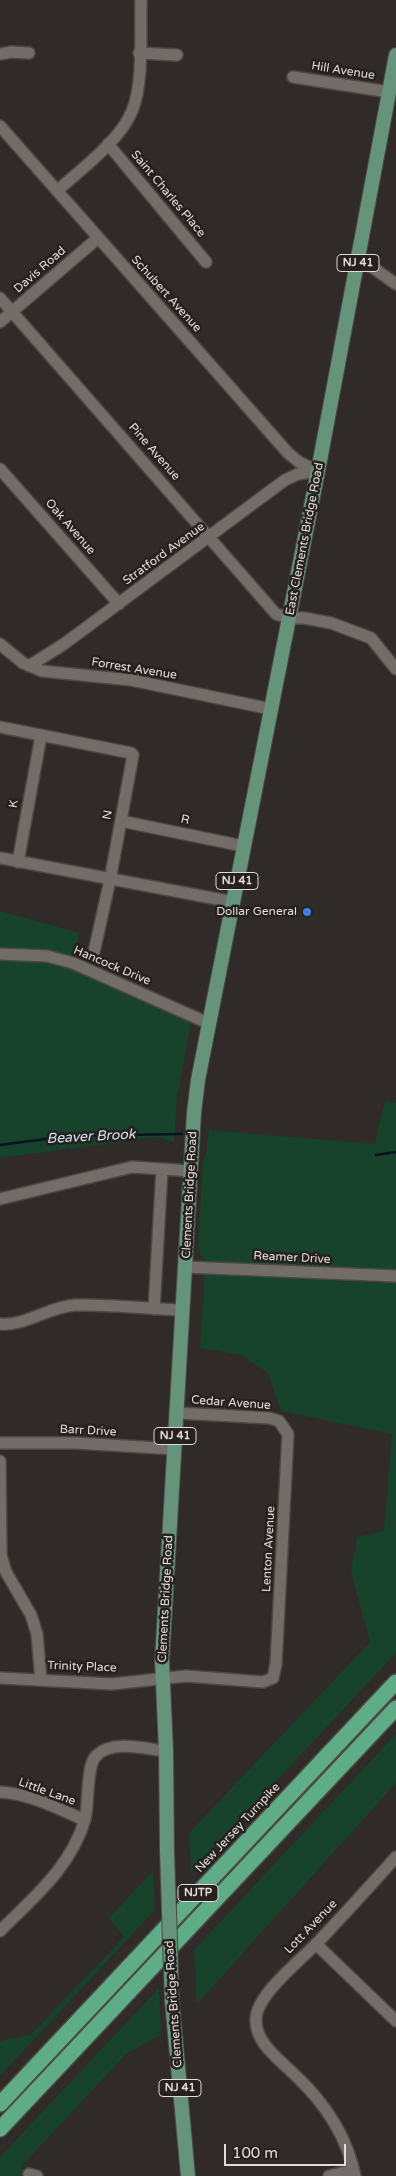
<!DOCTYPE html>
<style>
body{margin:0}
#map{position:relative;width:396px;height:2176px;overflow:hidden;background:#302b28;font-family:"Varela Round",sans-serif}
canvas{display:block}
.scale{position:absolute;left:224px;top:2144px;width:122px;height:22px;box-sizing:border-box;border:2px solid #e0dcda;border-top:0;padding-left:6px;font-size:15px;line-height:18px;white-space:nowrap;color:#e0dcda;-webkit-text-stroke:4px #26211e;paint-order:stroke}
</style>
<div id="map">
<canvas width="396" height="2176"></canvas>
<div class="scale">100 m</div>
</div>
<script>
const c = document.querySelector('canvas').getContext('2d');
c.lineJoin = 'round';
function paint(path, color) { c.fillStyle = color; c.fill(path, 'evenodd'); }
function trace(path, color, width, dash) { c.strokeStyle = color; c.lineWidth = width; c.lineCap = dash ? 'butt' : 'round'; c.setLineDash(dash || []); c.stroke(path); }
function drawText(font, color, halo, rows, align = 'center') {
  c.font = font + ' "Varela Round",sans-serif'; c.lineWidth = 5; c.setLineDash([]); c.textBaseline = 'middle'; c.strokeStyle = halo; c.fillStyle = color; for (const [text, x, y, turn = 0] of rows) {
    c.save(); c.translate(x, y); c.rotate((+turn || 0) * Math.PI / 180); c.textAlign = isNaN(turn) ? turn : align; if (halo) c.strokeText(text, 0, 0); c.fillText(text, 0, 0); c.restore();
  }
}
paint(new Path2D(`
 M0 911 79 933 74 967 192 1017 177 1098 174 1142 158 1137 0 1158Z
 M385 1100 396 1103V1653L191 1872 189 1833 370 1642 351 1572 357 1537 384 1531 392 1434 281 1411 268 1373 241 1355 200 1348 205 1273 378 1283V1272L208 1263 200 1254 198 1247 203 1162 206 1154 209 1130 375 1144Z
 M396 1734V1783L197 2004 194 1950Z
 M153 1871 155 1910 0 2076V2041L30 2035 124 1937 109 1918Z
 M159 1988 161 2034 125 2055 20 2168 45 2176H0V2157Z`), '#17422c');
trace(new Path2D(`
 M0 1145 68 1136 182 1134
 M376 1155 396 1152`), '#07151d', 2.5);
const minor = new Path2D(`
 M139 53 177 55
 M0 54 11 52 29 53
 M293 77 389 92
 M0 126 288 453 299 462 318 471
 M108 144 206 262
 M57 191C81 169 120 141 132 111 144 83 140 31 141 0
 M359 258 396 284
 M0 298 276 614 289 618H304L331 623 371 638 396 669
 M0 322 98 238
 M0 469 119 604
 M0 644 23 663 42 671 131 680 271 709
 M29 666 64 644 285 480 298 474 318 471
 M0 727 131 753 133 755 110 880 94 952
 M121 821 243 846
 M0 858 233 902
 M18 862 41 736
 M0 954 47 956 73 963 208 1023
 M0 1199 132 1167 192 1171
 M186 1267 396 1276
 M154 1309 162 1169
 M0 1324C26 1326 48 1307 75 1305 110 1304 148 1309 183 1310
 M0 1443H76L174 1449
 M0 1461 1 1555 6 1572 31 1615 37 1634 41 1680
 M0 1678 112 1684 186 1676 263 1682 273 1678 276 1664 288 1434 279 1421 269 1418 177 1413
 M0 1792C30 1794 58 1808 84 1820
 M0 1931C33 1898 72 1866 85 1819 89 1804 86 1766 96 1756 113 1739 145 1749 166 1751
 M316 1944 396 2021
 M29 2174 37 2176
 M329 2176 353 2170
 M355 2176C347 2136 323 2101 294 2074 279 2059 255 2043 256 2019 257 1994 300 1961 317 1943 344 1915 370 1886 396 1857`);
const major = new Path2D(`
 M167 1851 166 1751 162 1660 194 1113 198 1080 318 471 396 55
 M172 2001 188 2176`);
const highway = new Path2D(`
 M0 2104 396 1682
 M0 2129 396 1708`);
trace(minor, '#4c4845', 14);
trace(major, '#4c4845', 16);
trace(highway, '#4c4845', 18);
trace(minor, '#736d69', 11);
trace(major, '#66937b', 14);
trace(highway, '#5ead87', 15);
const majorBridge = new Path2D(`
 M167 1851 172 2001`);
trace(majorBridge, '#4c4845', 16, []);
trace(majorBridge, '#66937b', 14);
for (const [x, y, r, color] of [
 [307,912,5,"#3f7fe0"]
]) { const dot = new Path2D(); dot.arc(x, y, r, 0, 2 * Math.PI); c.fillStyle = color; c.fill(dot); trace(dot, '#26211e', 2); }
for (const [x, y, w] of [
 [358,263,42],
 [237,881,42],
 [175,1436,42],
 [198,1893,40],
 [180,2088,42]
]) { const box = new Path2D(); box.roundRect(x - w / 2, y - 8.5, w, 17, 4); c.fillStyle = '#26211e'; c.fill(box); trace(box, '#e0dcda', 1); }
drawText('bold 11px', '#e0dcda', null, [
 ["NJ 41",358,263],
 ["NJ 41",237,881],
 ["NJ 41",175,1436],
 ["NJTP",198,1893],
 ["NJ 41",180,2088]
]);
drawText('12px', '#e0dcda', '#26211e', [
 ["Hill Avenue",343,71,9],
 ["Saint Charles Place",168,194,50],
 ["Davis Road",40,270,-41],
 ["Schubert Avenue",166,294,48],
 ["Pine Avenue",154,452,49],
 ["Oak Avenue",70,527,49],
 ["East Clements Bridge Road",305,539,-79],
 ["Stratford Avenue",164,554,-36],
 ["Forrest Avenue",134,669,9],
 ["K",14,804,-80],
 ["N",108,815,-80],
 ["R",185,820,12],
 ["Hancock Drive",112,966,23],
 ["Clements Bridge Road",190,1195,-87],
 ["Reamer Drive",292,1258,3],
 ["Cedar Avenue",231,1403,4],
 ["Barr Drive",88,1431,3],
 ["Lenton Avenue",269,1549,-87],
 ["Clements Bridge Road",166,1599,-87],
 ["Trinity Place",82,1667,2],
 ["Little Lane",47,1792,20],
 ["New Jersey Turnpike",238,1828,-47],
 ["Lott Avenue",311,1927,-46],
 ["Clements Bridge Road",174,2004,-94]
]);
drawText('12px', '#e0dcda', '#26211e', [
 ["Dollar General",297,912]
], 'right');
drawText('italic 14px', '#cce3f2', '#26211e', [
 ["Beaver Brook",91,1137,-3]
]);
</script>
